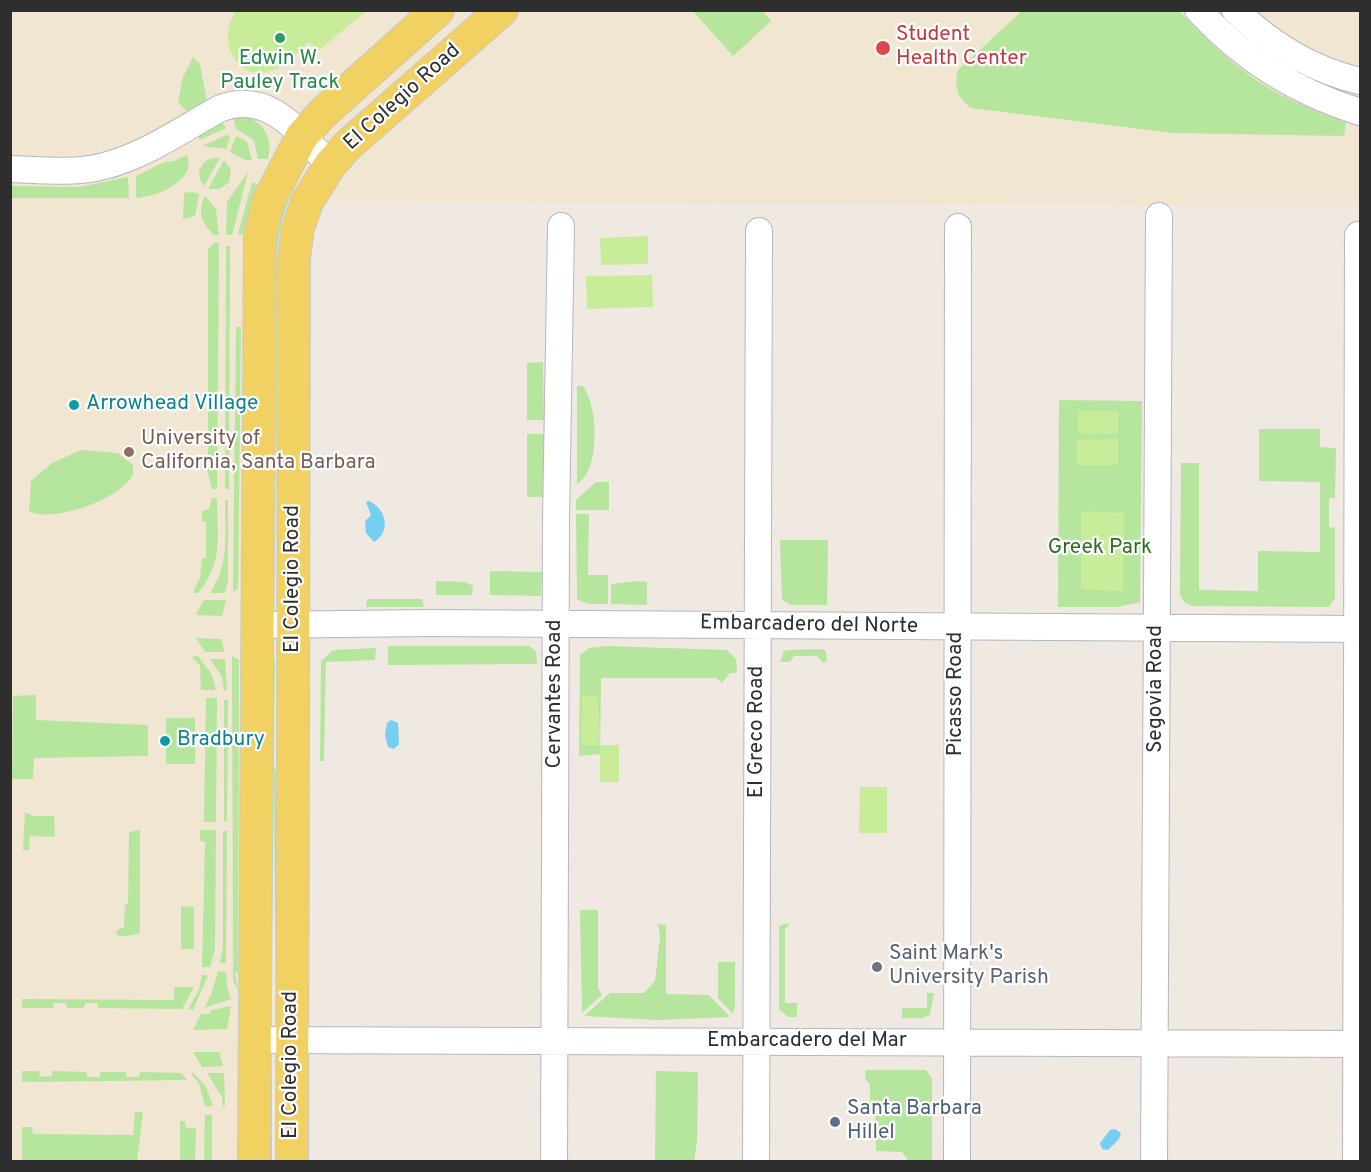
<!DOCTYPE html>
<style>
body{margin:0}
#map{position:relative;width:1371px;height:1172px;overflow:hidden;background:#efe9e1;font-family:Overpass,sans-serif}
canvas{display:block}
.frame{position:absolute;inset:0;border:12px solid #2e2e2e;pointer-events:none}
</style>
<div id="map">
<canvas width="1371" height="1172"></canvas>
<div class="frame"></div>
</div>
<script>
const c = document.querySelector('canvas').getContext('2d');
c.lineJoin = 'round';
function paint(path, color) { c.fillStyle = color; c.fill(path, 'evenodd'); }
function trace(path, color, width, dash) { c.strokeStyle = color; c.lineWidth = width; c.lineCap = dash ? 'butt' : 'round'; c.setLineDash(dash || []); c.stroke(path); }
function drawText(font, color, halo, rows, align = 'center') {
  c.font = font + ' Overpass,sans-serif'; c.lineWidth = 4.5; c.setLineDash([]); c.textBaseline = 'middle'; c.strokeStyle = halo; c.fillStyle = color; for (const [text, x, y, turn = 0] of rows) {
    c.save(); c.translate(x, y); c.rotate((+turn || 0) * Math.PI / 180); c.textAlign = isNaN(turn) ? turn : align; if (halo) c.strokeText(text, 0, 0); c.fillText(text, 0, 0); c.restore();
  }
}
paint(new Path2D(`
 M10 11H1360V206L335 202 256 205 250 1161H11Z`), '#f0e6d1');
paint(new Path2D(`
 M1023 10 1179 11C1234 69 1269 96 1346 122L1344 136 1173 133 971 108C957 98 954 86 958 70Z
 M693 11H762L771 21 733 56Z
 M193 57 200 64 207 102 186 111 178 102 183 77Z
 M242 115C263 121 274 138 268 159H258L254 140 236 129 233 116Z
 M218 123 224 124 226 128 199 140V133Z
 M228 134 230 138 226 149 203 146Z
 M236 136 247 141 252 160H245L230 152Z
 M187 155 189 166C184 185 155 197 136 198V176L164 162 174 161Z
 M212 158H220L204 186C195 175 199 163 212 158Z
 M224 160 231 170 229 182 220 189H208Z
 M248 172 232 235H226L227 202Z
 M128 177 129 198H11V186L79 187Z
 M252 182 257 184 242 235 238 234Z
 M294 183 282 221 276 256 277 593 274 221Z
 M192 192 199 194 195 216 183 219 184 193Z
 M205 196 216 209 219 235H214C202 223 197 213 205 196Z
 M214 243H219L217 489H212L207 469 203 467V456L208 455V249Z
 M226 246H230L229 489H225Z
 M236 327H241L238 588 233 593Z
 M543 362 544 420H527V363Z
 M577 386H583C598 406 601 470 577 484Z
 M1059 400 1142 401 1140 602 1118 607H1058Z
 M1259 429H1320V447L1336 448 1335 498H1329V527L1335 528V598L1329 607 1192 606 1183 601 1180 594 1181 463H1199V590L1258 591V551L1320 552V482L1259 481Z
 M527 434H544V497H527Z
 M81 450 118 453 133 465V475C118 500 57 522 29 512L31 481 52 463Z
 M596 482H609V510H576V500Z
 M212 498H217C217 536 224 562 198 593H193L200 577 202 558H206V522L202 521V511L209 509Z
 M225 500H228V580L225 593H210C230 565 225 533 225 500Z
 M576 514H589L588 575H608V604H588L577 599Z
 M780 540H828L827 605H791L782 600Z
 M490 571 542 572 541 596 490 595Z
 M436 581 466 582 473 586 472 595H436Z
 M638 581 647 582V605L611 604V584Z
 M367 599H422L424 607H366Z
 M204 600H226L222 616 196 615Z
 M196 638 221 639 225 652H205Z
 M388 646H529L536 651 537 664 388 665Z
 M606 646 727 650 736 659 737 673H730L722 683 716 678H601L600 754 579 756 580 655 589 648Z
 M376 648 375 660 326 662 324 761H320L321 661 333 650Z
 M821 649 826 651 827 662H822L817 656H794L790 662H780L784 651 789 650Z
 M198 656 212 675 216 690H201L200 666 192 657Z
 M232 656 239 660 238 973H235L238 990 233 981Z
 M210 659H225L227 690H224L222 677Z
 M272 659 275 660 274 762 281 805 276 1008Z
 M36 695V720L148 725V756L34 758 33 779H12L13 696Z
 M206 698H217L216 822H204Z
 M224 700H228L227 821H224Z
 M166 718H195V764H166Z
 M25 812 33 816H54L55 837 30 836 29 850H23Z
 M140 830V931L139 934 118 937 116 931 124 927 125 905 128 904 129 832Z
 M200 830H216L215 949 210 967H202L205 842 200 841Z
 M223 831H227L226 963H220L223 947Z
 M181 906 194 907V949H181Z
 M580 910H598V988L602 995 582 1013Z
 M788 923 789 925 785 929V1003H797V1017H788L779 1009V926Z
 M658 924 666 925V994L709 995 730 1017 657 1020 584 1016 610 993H644L655 981 660 937Z
 M718 962H735V1005L733 1014 718 998Z
 M218 971 226 972 227 987 231 999 204 1008 211 995Z
 M202 975H208L193 1010 188 1009 199 990Z
 M174 987H194L182 1009 98 1008V1003H85L84 1008H67L66 1003H53V1008H22V999L174 1000Z
 M927 993H934L930 1015 923 1018H902V1008H927Z
 M231 1006 227 1029 193 1030 201 1014H209L212 1010Z
 M193 1052H219L223 1066 202 1067Z
 M866 1070H926L932 1078V1161H909L902 1152 876 1151 875 1109H870V1084L865 1079Z
 M22 1071H39L40 1077 52 1076V1071L87 1072V1077H100V1072H126V1077H139L140 1072 181 1073 187 1080 22 1082Z
 M656 1071 698 1072 697 1142 694 1161H655Z
 M194 1073 206 1087 213 1106H205L199 1083 191 1074Z
 M207 1073H224L225 1106H223L222 1097Z
 M272 1074V1161L264 1162 270 1075Z
 M135 1112H143L137 1161H22V1127H32L33 1134 133 1135Z
 M205 1115H212V1161H204Z
 M180 1121H185L186 1128H196L195 1161H180Z`), '#b6e59e');
paint(new Path2D(`
 M236 11V10L366 11 318 51 309 42C296 54 284 68 267 72 232 80 218 35 236 11Z
 M648 236V264L601 265 600 238Z
 M652 275 653 307 587 309 586 276Z
 M1078 411H1118V434H1078Z
 M1118 439V465H1077V440Z
 M1081 511 1124 513 1123 591 1081 589Z
 M582 696H598L600 745H619V782H600V746L581 745Z
 M860 787H887V833H859Z`), '#c9ec9a');
paint(new Path2D(`
 M369 501C387 509 391 532 374 542L366 533 365 521 371 515 366 502Z
 M391 720 398 723 399 744 394 749 388 747 385 735 387 723Z
 M1115 1129 1121 1133 1119 1139 1108 1150 1102 1149 1100 1143 1110 1130Z`), '#75cff0');
const minor = new Path2D(`
 M1198 10C1242 58 1298 93 1360 112
 M1235 10C1270 44 1313 70 1360 81
 M10 169C41 170 74 174 104 166 145 156 184 128 221 108 270 90 299 133 330 165
 M257 625 430 623 1360 629
 M255 1040 1360 1044
 M554 1162 556 519 561 226
 M756 1162 759 231
 M957 1162 958 227
 M1154 1162 1159 216
 M1356 1162 1358 235`);
const major = new Path2D(`
 M254 1162 260 236 268 202 302 136 323 113 438 10
 M292 1162 294 257 298 228 307 202 330 165 348 145 502 10`);
trace(minor, '#b4b7c1', 28);
trace(major, '#c9c9c9', 34);
trace(minor, '#fff', 26);
trace(major, '#f2d163', 32);
for (const [x, y, r, color] of [
 [280,38,6,"#2e9e5b"],
 [883,48,8,"#e0444e"],
 [74,405,6,"#0f9aa8"],
 [129,452,6,"#8d6e63"],
 [165,741,6,"#0f9aa8"],
 [877,967,6,"#6b7280"],
 [835,1122,6,"#5c6f8a"]
]) { const dot = new Path2D(); dot.arc(x, y, r, 0, 2 * Math.PI); c.fillStyle = color; c.fill(dot); trace(dot, '#fff', 2); }
drawText('21px', '#be3a42', '#fff', [
 ["Student",896,36],
 ["Health Center",896,60]
], 'left');
drawText('21px', '#27864d', '#fff', [
 ["Edwin W.",280,60],
 ["Pauley Track",280,84]
]);
drawText('21px', '#2e2e2e', '#fff', [
 ["El Colegio Road",403,98,-42],
 ["El Colegio Road",294,579,-90],
 ["Embarcadero del Norte",809,626,1],
 ["Segovia Road",1157,689,-90],
 ["Cervantes Road",556,694,-90],
 ["Picasso Road",957,694,-90],
 ["El Greco Road",758,732,-90],
 ["Embarcadero del Mar",807,1042],
 ["El Colegio Road",292,1065,-90]
]);
drawText('21px', '#0d838f', '#fff', [
 ["Arrowhead Village",86,405],
 ["Bradbury",177,741]
], 'left');
drawText('21px', '#785e54', '#fff', [
 ["University of",141,440],
 ["California, Santa Barbara",141,464]
], 'left');
drawText('21px', '#2c6e1b', '#fff', [
 ["Greek Park",1100,549]
]);
drawText('21px', '#5b616d', '#fff', [
 ["Saint Mark's",889,955],
 ["University Parish",889,979]
], 'left');
drawText('21px', '#4e5e75', '#fff', [
 ["Santa Barbara",847,1110],
 ["Hillel",847,1134]
], 'left');
</script>
